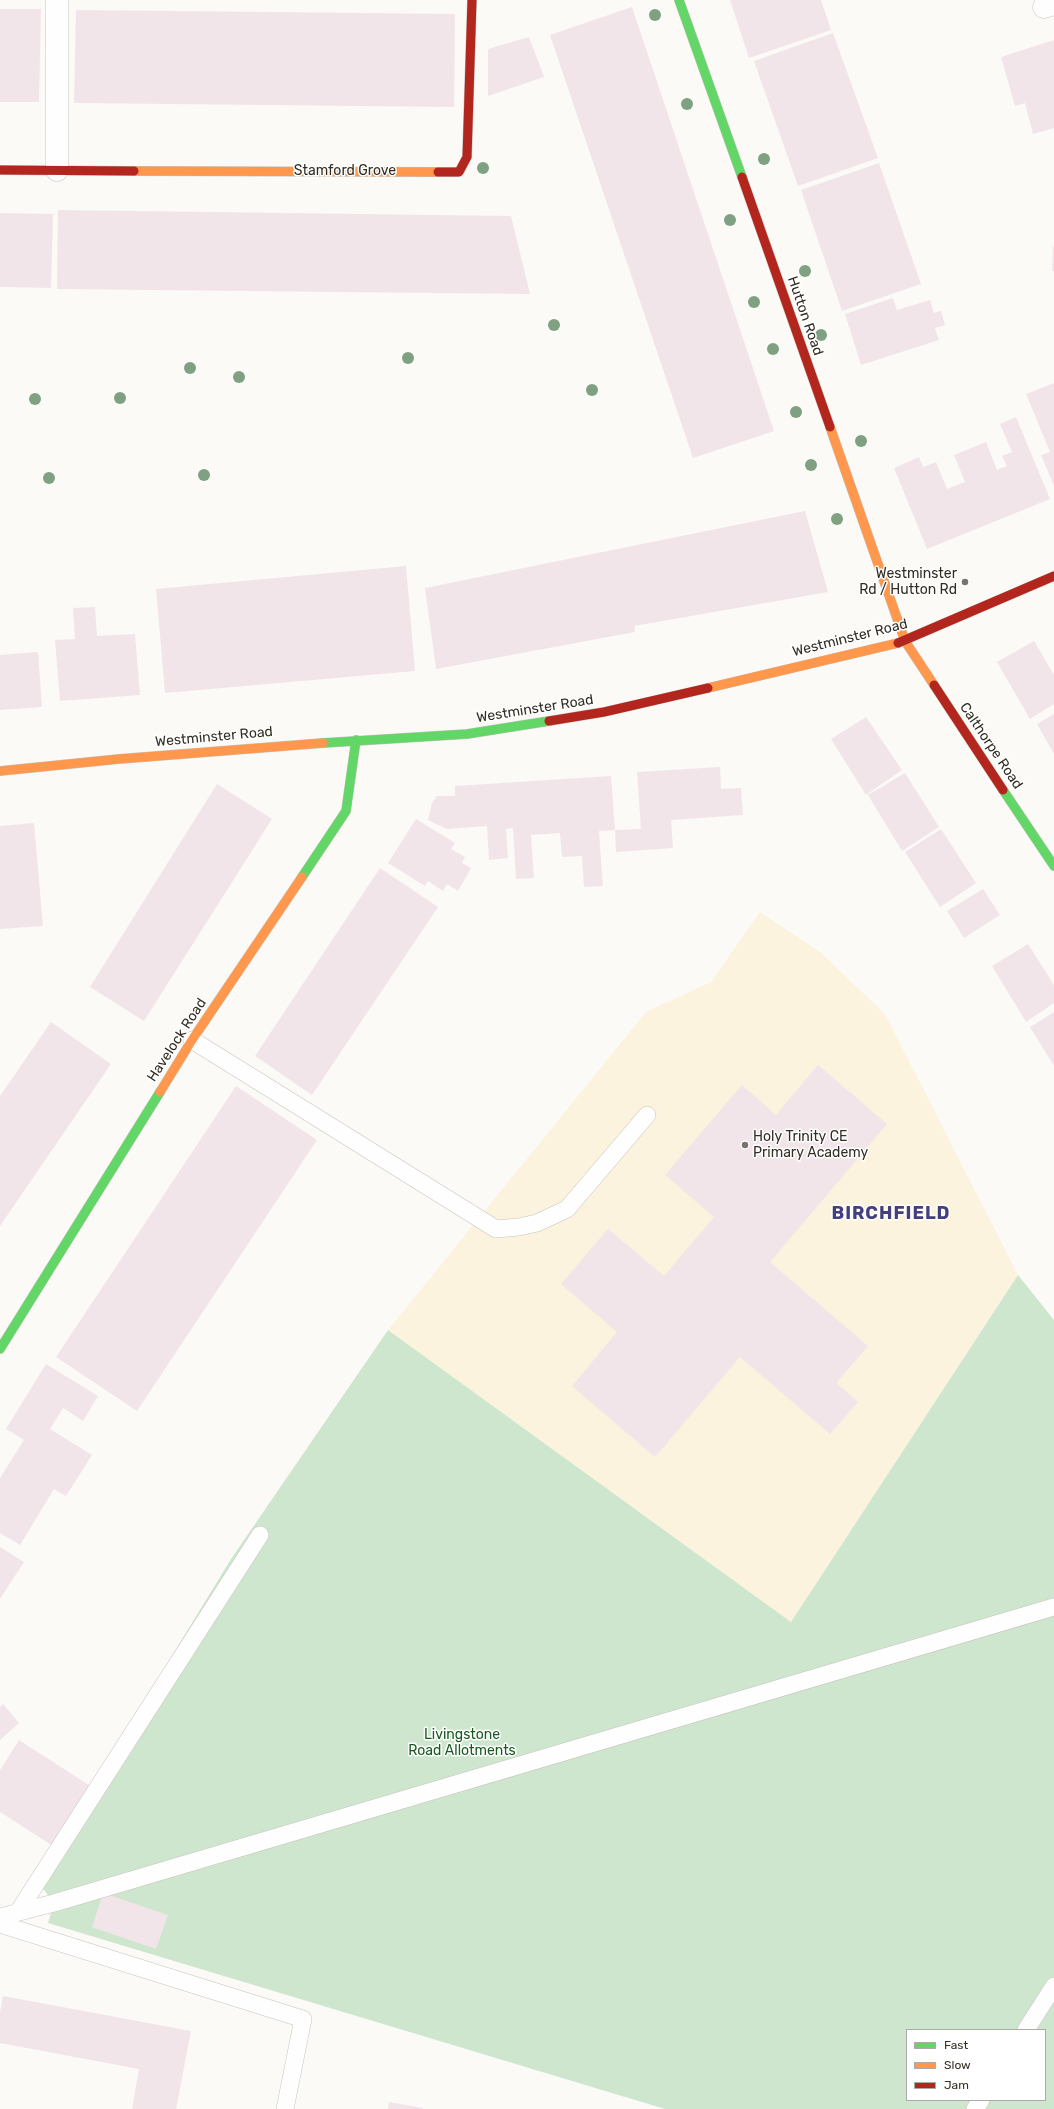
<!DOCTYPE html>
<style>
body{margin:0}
#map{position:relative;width:1054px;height:2109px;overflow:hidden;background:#fbfaf7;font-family:Rubik,sans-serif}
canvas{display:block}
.legend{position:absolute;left:906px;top:2029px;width:140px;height:72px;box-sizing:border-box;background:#fff;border:1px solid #adaba7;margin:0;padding:5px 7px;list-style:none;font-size:12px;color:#332e23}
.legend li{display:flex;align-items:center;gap:8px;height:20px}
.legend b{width:20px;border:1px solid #adaba7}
</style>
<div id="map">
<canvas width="1054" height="2109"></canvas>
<ul class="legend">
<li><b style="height:5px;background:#63d668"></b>Fast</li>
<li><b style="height:5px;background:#ff974d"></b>Slow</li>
<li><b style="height:5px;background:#b3261e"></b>Jam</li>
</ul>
</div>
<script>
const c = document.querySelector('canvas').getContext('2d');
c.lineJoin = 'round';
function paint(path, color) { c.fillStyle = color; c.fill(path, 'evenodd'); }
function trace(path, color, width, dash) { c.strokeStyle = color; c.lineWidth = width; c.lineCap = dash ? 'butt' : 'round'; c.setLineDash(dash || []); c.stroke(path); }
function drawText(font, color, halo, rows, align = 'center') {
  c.font = font + ' Rubik,sans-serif'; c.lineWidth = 3; c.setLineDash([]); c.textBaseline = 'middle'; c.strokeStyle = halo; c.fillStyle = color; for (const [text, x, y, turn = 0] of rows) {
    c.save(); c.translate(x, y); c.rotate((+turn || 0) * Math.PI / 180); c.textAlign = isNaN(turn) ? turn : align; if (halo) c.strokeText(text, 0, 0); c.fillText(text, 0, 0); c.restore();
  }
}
paint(new Path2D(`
 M760 912 820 952 885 1014 1018 1275 791 1622 388 1330 646 1012 711 982Z`), '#fbf3dd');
paint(new Path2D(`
 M1018 1275 1054 1320V2109H665L48 1923 54 1903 38 1882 92 1787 231 1559 388 1330 791 1622ZM907 2030H1045V2100H907Z`), '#cfe6ce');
paint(new Path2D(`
 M730 0H821L831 30 749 58Z
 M632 7 774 431 693 458 550 35Z
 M0 9H41L39 102H0Z
 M76 10 455 14 454 107 74 103Z
 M833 33 878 158 798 186 754 61Z
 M529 37 544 77 488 96V49Z
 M1054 40V128L1033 134 1025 103 1015 106 1001 57Z
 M879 163 921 284 842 311 801 190Z
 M58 210 511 216 530 294 57 289Z
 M0 213 53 214 51 288 0 287Z
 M1053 246H1054V271H1052Z
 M893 298 897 310 930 300 934 313 941 311 945 325 935 328 939 340 861 365 845 314Z
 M1054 383V486L1041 455 1050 452 1026 394Z
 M1016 417 1050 499 927 549 894 468 919 457 923 467 936 462 947 489 965 482 954 455 986 442 997 470 1007 466 1002 456 1012 452 1000 424Z
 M805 511 828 592 634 626 635 632 436 669 425 588Z
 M406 566 415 671 165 693 156 589Z
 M95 607 97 636 135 634 140 695 60 701 55 640 75 639 73 608Z
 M1034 641 1054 675V704L1030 719 997 662Z
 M38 652 42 707 0 710V655Z
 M1054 714V754L1037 724Z
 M866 717 902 770 866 795 831 739Z
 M720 767 721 789 741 788 743 815 671 820 673 848 616 852 615 830 641 829 637 772Z
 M905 773 939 827 902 851 868 795Z
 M611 776 615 830 599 831 603 886 584 887 582 856 562 857 560 833 531 835 534 878 516 879 513 828 506 829 508 858 489 860 487 826 447 829 428 820 432 803 437 796H455V786Z
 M217 784 272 819 144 1021 90 987Z
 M416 819 455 843 451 849 465 857 462 863 471 868 458 891 447 884 443 891 428 881 425 886 388 863Z
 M34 823 43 926 0 929V826Z
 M941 829 976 883 940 907 905 852Z
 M380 868 438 907 312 1095 255 1056Z
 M983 889 1000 915 964 938 947 911Z
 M1028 944 1054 985V1003L1026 1022 992 966Z
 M1054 1012V1066L1030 1027Z
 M51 1022 111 1064 0 1226V1096Z
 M818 1065 887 1124 770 1262 868 1346 836 1383 858 1402 830 1434 740 1357 655 1457 572 1386 617 1332 561 1284 608 1229 664 1276 714 1217 665 1175 742 1085 776 1115Z
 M236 1086 317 1140 137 1411 56 1357Z
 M46 1364 98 1396 83 1421 63 1408 50 1429 92 1455 66 1496 54 1489 20 1545 0 1533V1478L24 1440 6 1429Z
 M0 1547 24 1562 0 1599Z
 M3 1704 19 1723 0 1740V1707Z
 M19 1740 92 1787 53 1846 0 1812V1770Z
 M103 1893 168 1915 156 1949 92 1927Z
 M3 1996 191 2031 176 2109H132L139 2069 0 2043V2012Z
 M389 2102 423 2108V2109H388Z`), '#f2e5e9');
const lane = new Path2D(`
 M192 1040 496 1229 519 1227 537 1223 567 1209 647 1115
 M18 1912 260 1535
 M0 1917 54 1903 1054 1607
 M0 1924 303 2019 285 2109
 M1026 2030 1054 1986
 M975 2109 981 2100`);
const street = new Path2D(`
 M1044 7 1054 4
 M57 170V0`);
const fast = new Path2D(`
 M679 0 742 177
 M323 743 467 734 549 721
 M1003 790 1054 866
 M302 877 346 811 356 740
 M0 1349 160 1092`);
const slow = new Path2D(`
 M134 171 438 172
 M830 427 905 641 934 685
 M708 688 898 643
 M0 771 119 759 323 743
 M160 1092 192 1040 302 877`);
const jam = new Path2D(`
 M0 170 134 171
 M438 172H459L467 157 472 0
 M742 177 830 427
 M898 643 1054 576
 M934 685 1003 790
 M549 721 604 712 708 688`);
trace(lane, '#c7c4bd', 18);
trace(street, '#c7c4bd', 23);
trace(fast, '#c7c4bd', 10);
trace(slow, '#c7c4bd', 10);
trace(jam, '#c7c4bd', 10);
trace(lane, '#fefefe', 17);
trace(street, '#fefefe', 22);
trace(fast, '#63d668', 9);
trace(slow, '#ff974d', 9);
trace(jam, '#b3261e', 9);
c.fillStyle = '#7fa182';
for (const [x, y] of [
 [655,15],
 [687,104],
 [764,159],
 [483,168],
 [730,220],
 [805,271],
 [754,302],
 [554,325],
 [821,335],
 [773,349],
 [408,358],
 [190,368],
 [239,377],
 [592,390],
 [120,398],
 [35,399],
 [796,412],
 [861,441],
 [811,465],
 [204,475],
 [49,478],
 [837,519]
]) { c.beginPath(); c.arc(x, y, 6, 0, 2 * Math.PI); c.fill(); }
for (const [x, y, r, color] of [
 [965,582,4,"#79756d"],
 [745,1145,4,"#79756d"]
]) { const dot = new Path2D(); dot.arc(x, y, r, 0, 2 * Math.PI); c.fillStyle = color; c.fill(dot); trace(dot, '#fff', 1.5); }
drawText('14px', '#332e23', '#fff', [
 ["Stamford Grove",345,171],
 ["Hutton Road",805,316,71],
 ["Westminster Road",850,638,-14],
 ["Westminster Road",535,709,-9],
 ["Westminster Road",214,737,-5],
 ["Calthorpe Road",991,746,56],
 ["Havelock Road",177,1040,-57]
]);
drawText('14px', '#332e23', '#fff', [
 ["Westminster",957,574],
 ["Rd / Hutton Rd",957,590],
 ["Holy Trinity CE",753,1137,"left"],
 ["Primary Academy",753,1153,"left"]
], 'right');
drawText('14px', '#195922', '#fff', [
 ["Livingstone",462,1735],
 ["Road Allotments",462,1751]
]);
c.letterSpacing = '1px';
drawText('bold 18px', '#44407d', '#fff', [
 ["BIRCHFIELD",891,1214]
]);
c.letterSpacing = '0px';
</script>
